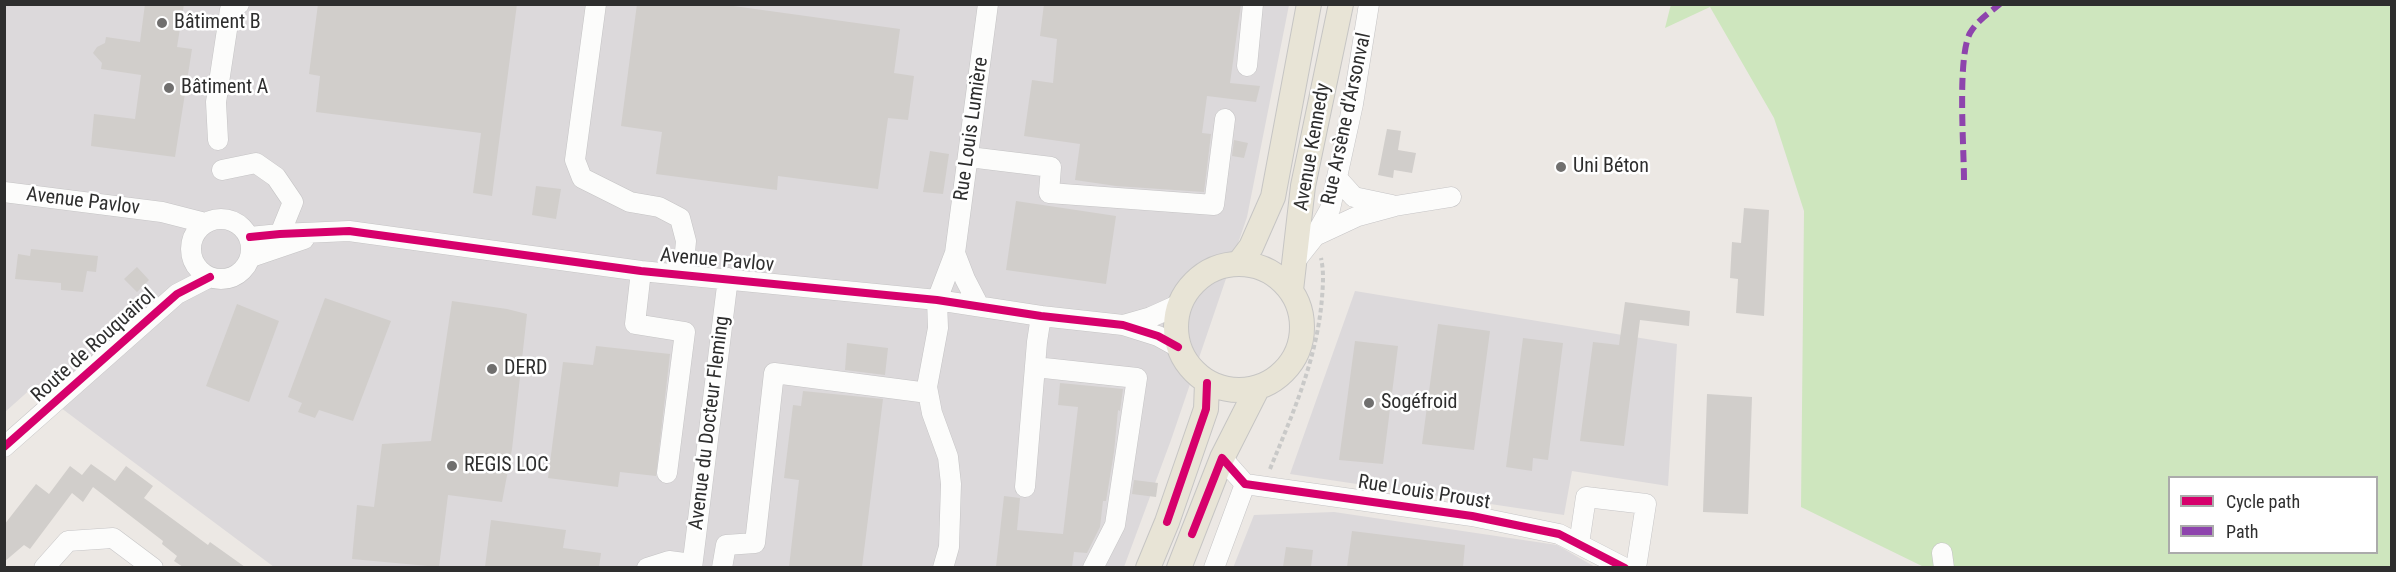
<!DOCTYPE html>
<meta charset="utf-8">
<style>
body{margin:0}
#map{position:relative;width:2396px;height:572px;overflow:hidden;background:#ece8e4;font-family:"Roboto Condensed",sans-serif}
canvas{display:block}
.frame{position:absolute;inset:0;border:6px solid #2e2e2e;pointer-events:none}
.legend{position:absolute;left:2168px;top:476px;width:210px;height:78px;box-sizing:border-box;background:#fff;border:2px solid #ababab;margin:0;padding:8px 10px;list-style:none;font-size:18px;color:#2e2e2e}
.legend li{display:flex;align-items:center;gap:12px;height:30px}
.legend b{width:30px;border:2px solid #ababab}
</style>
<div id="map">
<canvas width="2396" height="572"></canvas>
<div class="frame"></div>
<ul class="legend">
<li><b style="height:8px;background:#d6006c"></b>Cycle path</li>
<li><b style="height:8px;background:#8e44ad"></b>Path</li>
</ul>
</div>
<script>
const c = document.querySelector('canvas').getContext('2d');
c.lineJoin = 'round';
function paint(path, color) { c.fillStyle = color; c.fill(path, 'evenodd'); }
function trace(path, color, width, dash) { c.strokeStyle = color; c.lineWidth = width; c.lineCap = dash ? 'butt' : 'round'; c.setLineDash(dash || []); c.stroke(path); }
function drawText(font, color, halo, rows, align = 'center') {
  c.font = font + ' "Roboto Condensed",sans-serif'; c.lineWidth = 5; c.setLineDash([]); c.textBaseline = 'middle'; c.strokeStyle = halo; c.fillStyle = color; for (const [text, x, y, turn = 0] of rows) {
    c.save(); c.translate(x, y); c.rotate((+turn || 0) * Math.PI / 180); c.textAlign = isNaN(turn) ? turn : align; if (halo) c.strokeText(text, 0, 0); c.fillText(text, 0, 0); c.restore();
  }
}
paint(new Path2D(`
 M5 5H1289L1247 217 1171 440 1124 567H274L33 387 5 412Z
 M1355 291 1677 344 1668 486 1572 471 1564 515 1290 474Z
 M1334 512 1557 545 1595 567 1233 568 1254 515Z`), '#dcd9db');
paint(new Path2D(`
 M1671 4 2391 5V567H1924L1801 507 1804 211 1774 118 1710 7 1665 28ZM2170 478H2376V552H2170Z`), '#cee6be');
paint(new Path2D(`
 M145 4H184L177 47 192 49 175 157 91 146 94 114 135 119 141 75 101 69 102 63 93 53 97 47 105 43 106 37 140 42Z
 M318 4H517L492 196 473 193 481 133 316 112 320 76 309 74Z
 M637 4H719L900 29 894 73 914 76 908 120 888 118 878 189 778 176 777 190 656 174 662 132 621 126Z
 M1044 4H1241L1230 83 1260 86 1256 102 1207 96 1202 133 1211 134 1204 192 1116 186 1075 180 1080 144 1024 136 1032 80 1053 83 1057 39 1040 36Z
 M1387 129 1401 131 1398 150 1416 153 1412 173 1394 170 1393 178 1378 175Z
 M1234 140 1248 143 1244 158 1232 156Z
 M930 151 949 154 943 194 923 192Z
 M536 186 561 189 556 219 532 215Z
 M1016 201 1116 216 1106 284 1006 270Z
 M1744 208 1769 210 1764 316 1736 313 1738 279 1730 278 1732 242 1741 243Z
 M31 249 98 256 96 272 87 271 83 292 61 290V283L15 279 18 254 30 256Z
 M137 267 149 280 137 292 124 279Z
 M325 298 391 321 353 421 319 410 315 418 298 412 302 403 288 397Z
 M452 301 507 309 527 314 512 449 502 502 448 495 439 567 352 559 357 505 374 507 382 444 431 441Z
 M1625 302 1690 311 1689 326 1640 320 1624 446 1580 441 1593 342 1619 345Z
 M237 304 279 321 249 402 206 386Z
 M1438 324 1490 331 1474 450 1422 444Z
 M1523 338 1563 343 1548 460 1533 458 1532 471 1506 467Z
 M1355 341 1398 346 1383 464 1339 460Z
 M847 343 888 348 885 375 845 370Z
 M596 346 670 354 656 476 620 472 618 487 548 478 563 362 593 365Z
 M1060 383 1123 389 1120 411 1118 410 1114 452 1106 501H1103L1100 527 1087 553 1074 552 1072 567H996L1004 496 1020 498 1017 530 1063 534 1078 407 1058 405Z
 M803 391 883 399 862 567H789L799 480 784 478 793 405 801 406Z
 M1707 394 1752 397 1748 514 1703 512Z
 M91 464 115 481 126 466 153 486 144 498 208 545 210 542 245 567H183L174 561 177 556 162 544 163 541 93 487 83 502 72 493 30 549 24 545 4 562V525L36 484 49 494 70 466 82 475Z
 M1134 480 1158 483 1156 497 1132 494Z
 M491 520 566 530 563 548 601 553 599 567H485Z
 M1352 531 1465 545 1463 567H1347Z
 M1286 547 1313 550 1311 567H1283Z`), '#d1cecb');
const minor = new Path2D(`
 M596 4 575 160 582 178 630 202 659 207 680 218 686 241 683 274
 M1247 66 1253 4
 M218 140 216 102 230 10 239 4
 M969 157 1051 167 1049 193 1214 205 1225 119
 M222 170 256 163 276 177 293 202 280 234
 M1337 178 1354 197 1392 205
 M4 192 162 212 205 223
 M191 249a30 30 0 1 1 60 0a30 30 0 1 1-60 0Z
 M1315 236 1358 216 1395 206 1451 197
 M250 237 280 234 349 231 641 271 937 300 1041 316 1123 325 1158 336 1178 347
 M955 253 965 279 979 306
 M251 257 304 239
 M1296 260 1315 236 1330 209 1353 104 1369 4
 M641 271 635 324 685 332 667 473
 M1123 325 1151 317 1180 304
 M1035 367 1137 378 1115 525 1093 568
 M4 447 177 294 210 277
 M1222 458 1245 484 1472 516 1559 534 1625 568
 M1025 487 1037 342 1041 316
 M1579 544 1586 497 1646 504 1636 568
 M1942 553 1944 568
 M44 568 68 541 113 538 153 568
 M647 568 669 561 692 564
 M692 568 728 278
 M722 568 726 545 755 543 774 373 928 393
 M943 568 949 547 951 484 948 457 932 413 927 387 938 328 937 300 955 253 988 4
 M1214 568 1245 484`);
const major = new Path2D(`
 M1239 263 1251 247 1273 197 1309 4
 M1176 327a63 63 0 1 1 126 0a63 63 0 1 1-126 0Z
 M1291 290 1303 186 1341 4
 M1148 568 1167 522 1206 409 1207 383
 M1179 568 1222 458 1257 389`);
trace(minor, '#c5c4c5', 21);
trace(major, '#c6c5c4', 26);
trace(new Path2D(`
 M1270 469C1293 413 1317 359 1322 298 1323 284 1324 272 1321 258`), '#c9c9c8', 4, [4.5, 3]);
trace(minor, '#fcfcfb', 20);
trace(major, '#e8e4d6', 24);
trace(new Path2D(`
 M1964 180C1964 148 1957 58 1970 33 1977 21 1989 13 2000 4`), '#8e44ad', 6, [12, 6]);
trace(new Path2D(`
 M250 237 280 234 349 231 641 271 937 300 1041 316 1123 325 1158 336 1178 347
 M4 447 177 294 210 277
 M1167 522 1206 409 1207 383
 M1192 534 1222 458 1245 484 1472 516 1559 534 1625 568`), '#d6006c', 8);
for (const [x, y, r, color] of [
 [162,23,6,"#706f6e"],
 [169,88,6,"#706f6e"],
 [1561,167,6,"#706f6e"],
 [492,369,6,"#706f6e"],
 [1369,403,6,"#706f6e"],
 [452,466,6,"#706f6e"]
]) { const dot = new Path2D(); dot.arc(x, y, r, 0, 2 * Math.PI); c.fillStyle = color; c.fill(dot); trace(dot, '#fff', 2); }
drawText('20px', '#2e2e2e', '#fff', [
 ["Bâtiment B",174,23],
 ["Bâtiment A",181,88],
 ["Uni Béton",1573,167],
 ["DERD",504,369],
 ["Sogéfroid",1381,403],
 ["REGIS LOC",464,466]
], 'left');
drawText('20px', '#2e2e2e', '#fff', [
 ["Rue Arsène d'Arsonval",1347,119,-78],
 ["Rue Louis Lumière",972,129,-82],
 ["Avenue Kennedy",1313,147,-80],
 ["Avenue Pavlov",83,202,7],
 ["Avenue Pavlov",717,261,5],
 ["Route de Rouquairol",94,346,-42],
 ["Avenue du Docteur Fleming",710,423,-83],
 ["Rue Louis Proust",1424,493,9]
]);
</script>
